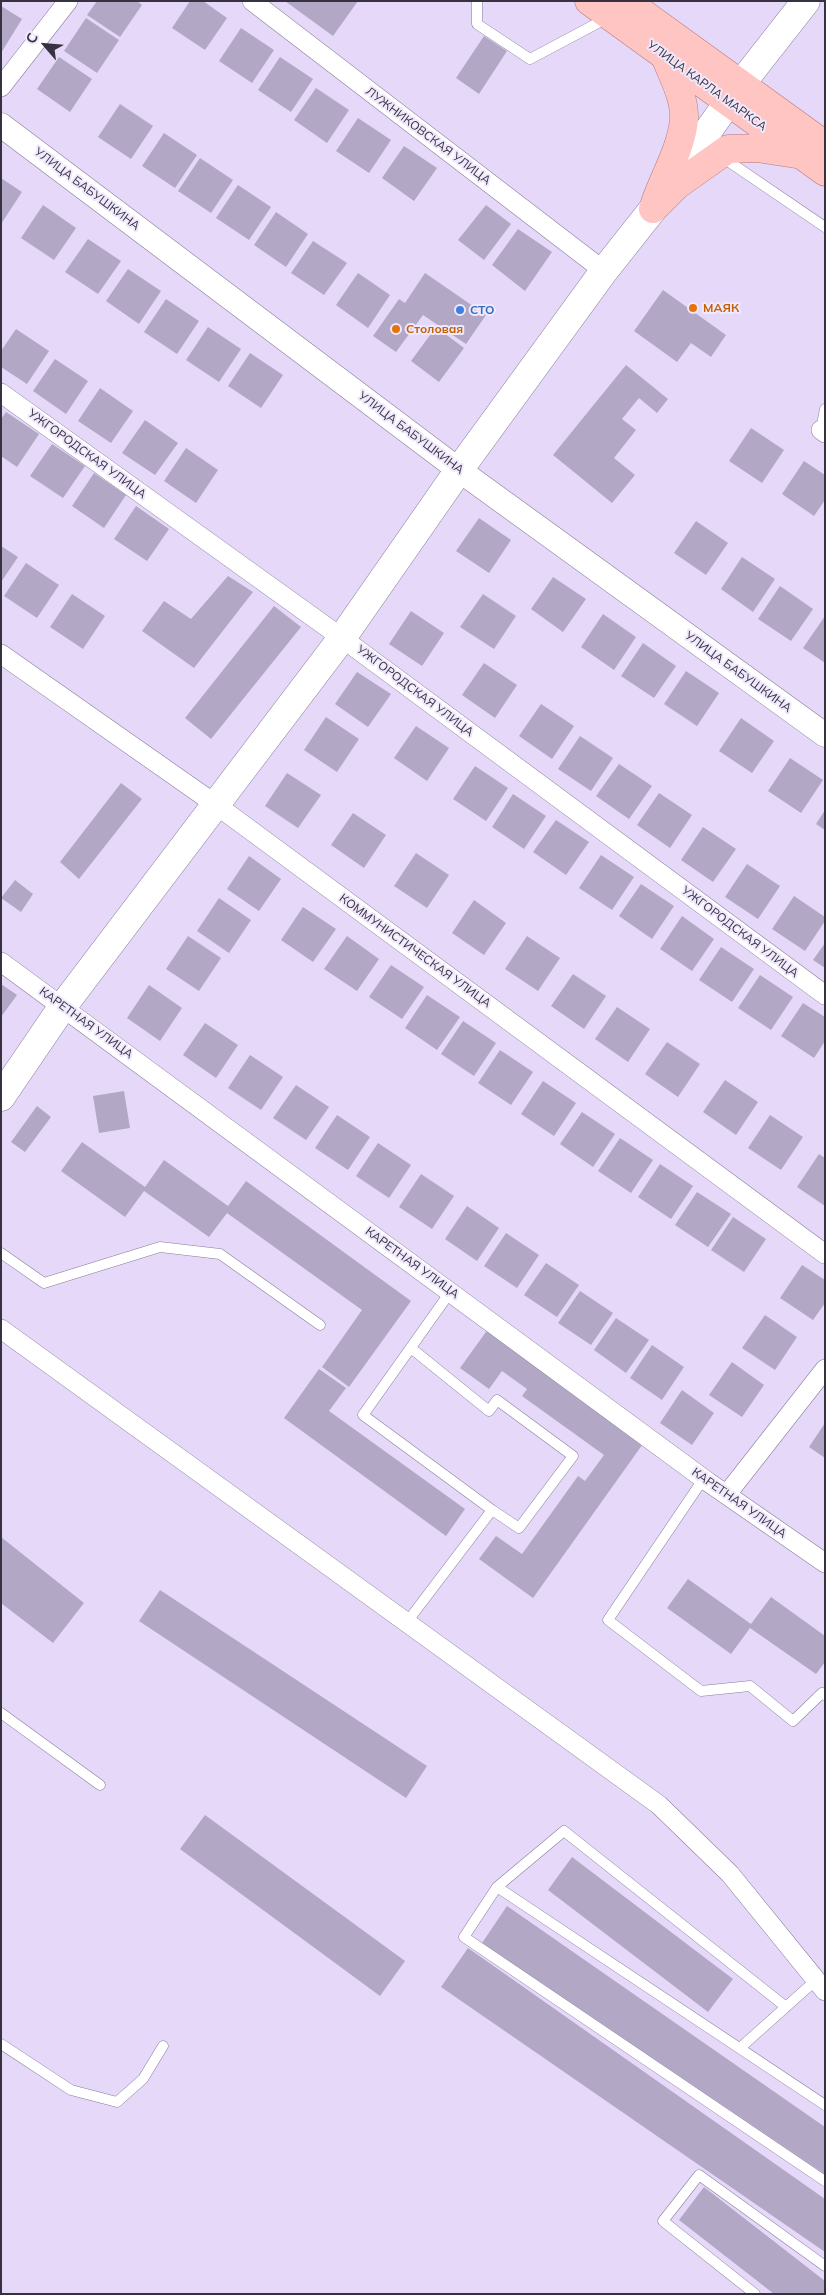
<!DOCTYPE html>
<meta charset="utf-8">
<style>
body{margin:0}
#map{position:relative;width:826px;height:2295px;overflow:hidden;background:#e5d8f9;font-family:Mulish,sans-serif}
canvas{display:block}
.frame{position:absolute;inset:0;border:2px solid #37323f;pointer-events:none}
.north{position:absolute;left:20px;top:20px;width:50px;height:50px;-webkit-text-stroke:4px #f0e8fc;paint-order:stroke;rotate:297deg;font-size:14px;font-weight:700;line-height:20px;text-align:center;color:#37323f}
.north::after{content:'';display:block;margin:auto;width:18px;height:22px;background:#37323f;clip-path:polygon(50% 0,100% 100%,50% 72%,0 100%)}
</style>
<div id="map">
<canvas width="826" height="2295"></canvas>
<div class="frame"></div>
<div class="north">С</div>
</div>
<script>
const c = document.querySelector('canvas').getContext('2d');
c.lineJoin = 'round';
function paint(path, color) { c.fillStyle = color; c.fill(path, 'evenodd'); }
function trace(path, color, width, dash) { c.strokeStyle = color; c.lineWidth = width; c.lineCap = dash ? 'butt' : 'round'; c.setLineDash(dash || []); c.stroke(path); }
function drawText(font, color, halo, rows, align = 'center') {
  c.font = font + ' Mulish,sans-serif'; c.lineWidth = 4; c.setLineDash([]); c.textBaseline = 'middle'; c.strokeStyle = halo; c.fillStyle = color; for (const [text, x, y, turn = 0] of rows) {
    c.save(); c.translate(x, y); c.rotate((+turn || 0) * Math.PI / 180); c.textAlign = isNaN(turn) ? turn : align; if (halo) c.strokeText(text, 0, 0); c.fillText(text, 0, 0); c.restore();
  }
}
paint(new Path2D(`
 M97 1H137L142 5 120 37 87 15Z
 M190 1H203L227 18 205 50 172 28Z
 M285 1H358L333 36Z
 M1 6 22 19 1 53Z
 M86 18 119 40 97 73 64 51Z
 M241 28 274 50 252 83 219 61Z
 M484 36 507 51 479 94 456 78Z
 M59 57 92 79 70 112 37 89Z
 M280 57 313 79 291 112 258 90Z
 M316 88 349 110 327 143 294 120Z
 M120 104 153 126 131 159 98 137Z
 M358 118 391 140 369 173 336 151Z
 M164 133 197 155 175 188 142 166Z
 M404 146 437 168 414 201 382 178Z
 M200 158 233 180 211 213 178 191Z
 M1 178 22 192 1 224Z
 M238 185 271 207 249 240 216 218Z
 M43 205 76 228 54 260 21 238Z
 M486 205 511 224 484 260 458 240Z
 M276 212 308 234 286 267 254 245Z
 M518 229 552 252 525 291 492 265Z
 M88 239 121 261 98 294 65 272Z
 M313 241 347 263 324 295 291 273Z
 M128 269 161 291 139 324 106 301Z
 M358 273 390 295 368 328 336 305Z
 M425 273 486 315 466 344 423 315 396 352 373 336 399 299 405 303Z
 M663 290 726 335 711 357 691 343 677 362 634 331Z
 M166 299 199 321 177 354 144 332Z
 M208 327 241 349 219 382 186 360Z
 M436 327 464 348 439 382 411 361Z
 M16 329 49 351 27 384 1 367V351Z
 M250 353 283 375 261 408 228 386Z
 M55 359 88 381 66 414 33 391Z
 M626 365 668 399 657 413 639 398 622 419 636 430 614 458 635 475 612 503 553 455Z
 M100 388 133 411 111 443 78 421Z
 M6 412 39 434 17 467 1 456V419Z
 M145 420 178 443 155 475 122 453Z
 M751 428 784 450 762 483 729 461Z
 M52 444 85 466 63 498 30 476Z
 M186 448 218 470 196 503 164 481Z
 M804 461 825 475V500L814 516 782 494Z
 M94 473 126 495 104 528 72 506Z
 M136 506 169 529 147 561 114 539Z
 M479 518 511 540 489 573 456 551Z
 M696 521 728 543 706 575 674 553Z
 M1 546 18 557 1 582Z
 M742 557 775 579 753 612 721 589Z
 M26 563 59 585 37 618 4 596Z
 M228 576 253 592 194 668 142 631 164 601 191 619Z
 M553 577 586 599 563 632 531 609Z
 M780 586 813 609 791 641 758 619Z
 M72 594 105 616 83 649 50 627Z
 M483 594 516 616 494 649 460 627Z
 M274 606 301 627 211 739 185 718Z
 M411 611 444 633 422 666 389 644Z
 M603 614 636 637 614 670 581 647Z
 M825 616V663L803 648Z
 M643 643 676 666 654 698 621 676Z
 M484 663 517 685 495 718 462 695Z
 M686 671 719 693 697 726 664 704Z
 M357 672 391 694 368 727 335 704Z
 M541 704 574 726 552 759 519 736Z
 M326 717 359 739 337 772 304 750Z
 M741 718 774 741 752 773 719 751Z
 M416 726 449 748 427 781 394 758Z
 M580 736 613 758 591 791 558 769Z
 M790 758 823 780 801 813 768 791Z
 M619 764 652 786 629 819 596 796Z
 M475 766 508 788 486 821 453 799Z
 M287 773 321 795 298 828 265 806Z
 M121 783 142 799 79 879 60 862Z
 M659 793 692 815 670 848 637 825Z
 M513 794 546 816 524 849 492 827Z
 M825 810V830L816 824Z
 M353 813 386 835 364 868 331 845Z
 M556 820 589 842 566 875 533 852Z
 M703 827 736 849 713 882 681 860Z
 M416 853 449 875 427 908 394 886Z
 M601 855 634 877 612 910 579 888Z
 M249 856 281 879 259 911 227 889Z
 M747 864 780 886 758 919 725 897Z
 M15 880 33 894 21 912 1 898Z
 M641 884 674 906 652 939 619 916Z
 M794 896 825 917V921L805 951 772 929Z
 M219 898 251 920 229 953 197 931Z
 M474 900 506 923 484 955 452 933Z
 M303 907 336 929 313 962 281 940Z
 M682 916 714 939 692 971 660 949Z
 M188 936 221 958 199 991 166 969Z
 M347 936 379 959 357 991 324 969Z
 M527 936 560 958 538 991 505 969Z
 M825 943V968L813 960Z
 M721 947 754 969 732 1002 699 980Z
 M391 965 424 987 402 1019 369 997Z
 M573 974 606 996 584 1029 551 1006Z
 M760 975 793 997 771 1030 738 1008Z
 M1 984 17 995 1 1017Z
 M149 985 182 1008 160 1041 127 1018Z
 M427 995 460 1017 437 1050 405 1028Z
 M803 1003 825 1017V1041L814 1058 781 1036Z
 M617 1007 650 1029 628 1062 595 1039Z
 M463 1021 496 1043 474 1076 441 1054Z
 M205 1023 238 1045 216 1078 183 1055Z
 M667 1042 700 1064 678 1097 645 1074Z
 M500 1050 533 1072 511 1105 478 1083Z
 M250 1055 283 1077 261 1110 228 1088Z
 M725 1080 758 1102 736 1135 703 1112Z
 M543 1081 576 1103 554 1136 521 1114Z
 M296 1085 329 1107 306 1140 273 1118Z
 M124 1091 130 1128 99 1133 93 1096Z
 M37 1106 51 1117 25 1152 11 1142Z
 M582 1112 615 1134 593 1167 560 1144Z
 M337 1115 370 1137 348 1170 315 1148Z
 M770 1115 803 1137 781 1170 748 1148Z
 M620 1138 653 1160 631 1193 598 1171Z
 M82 1142 145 1187 164 1160 228 1206 246 1181 411 1301 349 1387 322 1367 362 1310 227 1213 209 1237 144 1191 125 1217 61 1171Z
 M378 1143 411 1165 389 1198 356 1176Z
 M819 1154 825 1158V1206L797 1187Z
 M660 1164 693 1186 671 1219 638 1197Z
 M421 1174 454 1196 432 1229 399 1207Z
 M697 1192 731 1214 708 1247 675 1225Z
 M467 1206 499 1228 477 1261 445 1239Z
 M733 1217 766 1239 744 1272 711 1250Z
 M506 1233 539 1255 517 1288 484 1266Z
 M546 1263 579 1285 557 1317 524 1295Z
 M802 1265 825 1280V1303L813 1320 780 1298Z
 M580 1291 613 1313 591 1345 558 1323Z
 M765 1315 797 1337 775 1370 742 1348Z
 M616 1318 649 1340 626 1373 594 1350Z
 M488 1329 645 1441 533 1598 479 1559 496 1536 522 1554 578 1476 585 1481 604 1455 522 1396 527 1389 502 1371 489 1389 460 1368Z
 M652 1345 684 1367 662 1400 630 1378Z
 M732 1362 764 1385 742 1417 709 1395Z
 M319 1369 346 1388 329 1411 465 1509 446 1536 284 1418Z
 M682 1390 714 1413 692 1445 660 1423Z
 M825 1423V1458L809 1447Z
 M1 1537 84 1603 53 1643 1 1603Z
 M688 1579 751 1624 771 1597 825 1636V1662L816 1674 750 1628 731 1654 667 1608Z
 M160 1590 427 1766 406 1798 139 1621Z
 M205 1815 405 1961 380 1996 180 1849Z
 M572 1857 733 1979 708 2012 548 1890Z
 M507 1906 825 2127V2174L482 1943Z
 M468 1948 825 2199V2252L441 1987Z
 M704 2187 825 2281V2294H774L679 2220Z`), '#b3a7c6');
const service = new Path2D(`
 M477 1V24L530 59 609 17
 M722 157 825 227
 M821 430 825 409
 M1 1253 44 1283 160 1247 220 1254 320 1325
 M411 1348 489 1411 497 1400 573 1456 519 1528 492 1510
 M704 1478 608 1620 701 1691 750 1686 793 1721 822 1693 825 1695
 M407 1622 492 1510 363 1415 451 1291
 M1 1713 100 1785
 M497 1887 564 1831 786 2007
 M1 2044 71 2090 117 2102 143 2079 163 2046
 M740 2048 816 1980
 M825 2105 497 1887 464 1937 825 2181
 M755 2294 663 2221 699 2175 825 2266`);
const minor = new Path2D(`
 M252 1 604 271
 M1 87 68 1
 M1 393 342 638 825 995
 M821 430 825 433
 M1 654 215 804 825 1254
 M1 962 708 1482 825 1563
 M1 1329 659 1805 730 1874 825 1991
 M727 1494 825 1369`);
const tertiary = new Path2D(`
 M1 125 459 470 825 735`);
const secondary = new Path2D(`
 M1 1097 63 1006 342 638 459 470 604 271 653 209 741 84 806 1`);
const primary = new Path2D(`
 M589 1 825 172
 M626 1 825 145
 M655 203C664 177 682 147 684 119 685 97 672 75 665 56
 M653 209 677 185 728 149 757 148 796 154`);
trace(service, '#887c99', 11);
trace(minor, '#887c99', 20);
trace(tertiary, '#887c99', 25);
trace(secondary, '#887c99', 29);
trace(primary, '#b9787b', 29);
trace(service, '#fff', 10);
trace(minor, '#fff', 19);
trace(tertiary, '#fff', 24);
trace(secondary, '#fff', 28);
trace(primary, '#ffc5c3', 28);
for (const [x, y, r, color] of [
 [693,308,5,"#e8710a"],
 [460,310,5,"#3f7fe0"],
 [396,329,5,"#e8710a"]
]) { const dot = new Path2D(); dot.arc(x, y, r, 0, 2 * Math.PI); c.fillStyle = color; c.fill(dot); trace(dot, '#f0e8fc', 2); }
drawText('12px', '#37323f', '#f0e8fc', [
 ["УЛИЦА КАРЛА МАРКСА",707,86,36],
 ["ЛУЖНИКОВСКАЯ УЛИЦА",428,136,37],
 ["УЛИЦА БАБУШКИНА",87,189,37],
 ["УЛИЦА БАБУШКИНА",411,433,37],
 ["УЖГОРОДСКАЯ УЛИЦА",87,454,36],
 ["УЛИЦА БАБУШКИНА",738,672,36],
 ["УЖГОРОДСКАЯ УЛИЦА",415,691,37],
 ["УЖГОРОДСКАЯ УЛИЦА",740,932,37],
 ["КОММУНИСТИЧЕСКАЯ УЛИЦА",415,951,36],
 ["КАРЕТНАЯ УЛИЦА",86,1023,36],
 ["КАРЕТНАЯ УЛИЦА",412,1263,36],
 ["КАРЕТНАЯ УЛИЦА",739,1503,35]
]);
drawText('bold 12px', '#c56008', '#f0e8fc', [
 ["МАЯК",703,308],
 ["Столовая",406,329]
], 'left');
drawText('bold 12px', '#366cbe', '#f0e8fc', [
 ["СТО",470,310]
], 'left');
</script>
